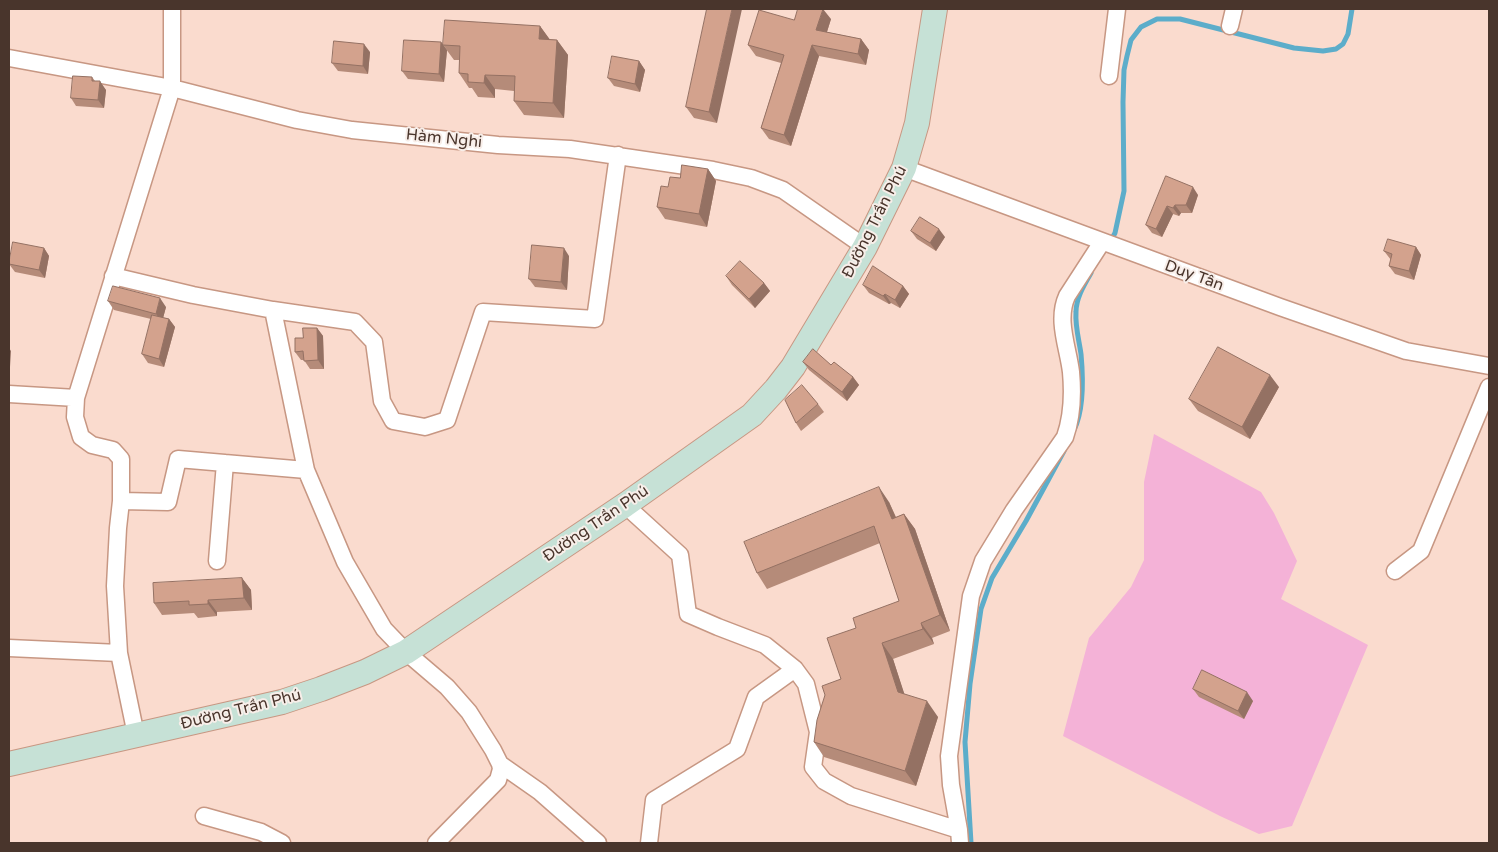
<!DOCTYPE html>
<meta charset="utf-8">
<style>
body{margin:0}
#map{position:relative;width:1498px;height:852px;overflow:hidden;background:#fadbce;font-family:"Varela Round",sans-serif}
canvas{display:block}
.frame{position:absolute;inset:0;border:10px solid #49352c;pointer-events:none}
</style>
<div id="map">
<canvas width="1498" height="852"></canvas>
<div class="frame"></div>
</div>
<script>
const c = document.querySelector('canvas').getContext('2d');
c.lineJoin = 'round';
function paint(path, color) { c.fillStyle = color; c.fill(path, 'evenodd'); }
function trace(path, color, width, dash) { c.strokeStyle = color; c.lineWidth = width; c.lineCap = dash ? 'butt' : 'round'; c.setLineDash(dash || []); c.stroke(path); }
function drawText(font, color, halo, rows, align = 'center') {
  c.font = font + ' "Varela Round",sans-serif'; c.lineWidth = 4; c.setLineDash([]); c.textBaseline = 'middle'; c.strokeStyle = halo; c.fillStyle = color; for (const [text, x, y, turn = 0] of rows) {
    c.save(); c.translate(x, y); c.rotate((+turn || 0) * Math.PI / 180); c.textAlign = isNaN(turn) ? turn : align; if (halo) c.strokeText(text, 0, 0); c.fillText(text, 0, 0); c.restore();
  }
}
paint(new Path2D(`
 M1154 434 1261 492 1274 513 1297 561 1281 599 1368 645 1292 826 1259 834 1220 816 1063 736 1089 638 1131 587 1144 560V482Z`), '#f4b2d7');
trace(new Path2D(`
 M1110 242 1115 233 1124 191 1123 102 1124 70 1127 56 1131 40 1141 27 1157 19H1180L1294 48 1323 51 1336 49 1343 44 1348 34 1352 9
 M1074 430C1084 410 1083 376 1081 354 1079 340 1075 326 1076 312 1076 298 1084 285 1091 273
 M971 843 965 742 970 684 981 609 992 578 1026 521 1064 451`), '#5cadca', 5);
const street = new Path2D(`
 M1230 26 1234 9
 M9 58 172 88 297 120 352 130 498 145 570 149 713 170 751 178 783 190 865 247
 M1109 76 1117 9
 M904 168 1280 307 1406 351 1489 366
 M113 276 193 295 273 310 306 470 345 562 384 629 406 652 447 687 469 712 493 750 500 764 501 769 498 780 436 843
 M273 310 355 322 374 342 382 401 393 421 425 427 447 420 483 312 595 319 618 155
 M9 394 76 398
 M121 501 168 502 178 459 306 470
 M625 505 680 555 688 614 718 627 765 645 795 669 806 684 818 732 813 767 824 781 851 796 959 830
 M217 561 225 463
 M1395 571 1421 551 1489 387
 M9 648 119 653
 M136 735 119 653 115 586 118 528 121 501V459L113 450 92 445 81 437 75 417 76 398 172 88V9
 M500 764 540 792 598 843
 M204 816 261 832 282 843
 M649 843 654 800 737 749 756 697 795 669
 M960 843 959 830 951 785 949 756 971 596 983 561 1014 510 1065 437C1072 417 1073 394 1071 372 1068 347 1056 320 1067 296L1102 242`);
const secondary = new Path2D(`
 M9 764 282 702 321 689 365 672 406 652 625 505 752 415 776 389 793 367 865 247 904 168 917 123 935 9`);
trace(street, '#c79783', 19);
trace(secondary, '#c79783', 26);
trace(street, '#fff', 16);
trace(secondary, '#c6e1d6', 24);
paint(new Path2D(`
 M707 9 717 123 694 118 686 107Z
 M831 19 827 32 861 39 869 50 866 65 819 56 791 146 769 139 761 128 781 63 756 56 748 45 794 20Z
 M540 26 549 39 557 40 568 55 564 118 524 115 514 101V91L495 89V98L478 97 472 88H469L459 73 460 60H454L443 45Z
 M441 42 447 50 444 82 408 79 402 71Z
 M370 52 368 74 338 71 332 63Z
 M639 61 645 70 640 92 614 86 608 78Z
 M92 77 95 81 106 90 104 108 76 106 71 98Z
 M708 169 716 181 707 227 665 219 657 207 668 187 680 178Z
 M1166 176 1198 195 1192 213H1181L1179 216 1173 214 1162 237 1152 233 1146 225Z
 M911 231 945 237 936 251 917 239Z
 M1416 247 1421 255 1414 280 1395 274 1389 266 1391 260 1384 251Z
 M44 248 49 256 45 278 15 272 9 264Z
 M569 256 567 290 535 287 529 279Z
 M726 276 764 283 770 291 755 308 732 285Z
 M863 285 903 286 909 294 900 308 891 303 889 304 869 293Z
 M108 301 166 307 163 318 169 319 175 327 164 367 148 363 142 354 151 319 114 310Z
 M317 328 323 336 324 369H310L304 360H301L295 352 303 338Z
 M803 362 831 365 853 377 859 385 847 401 809 370Z
 M1279 387 1250 439 1198 411 1189 399Z
 M818 404 824 412 801 431 796 423Z
 M889 502 896 517 904 514 915 529 950 631 932 638 934 644 893 659 904 694 938 717 916 786 824 757 814 742 825 695 841 679 856 628 899 601 880 543 767 589 757 573Z
 M242 578 251 590 252 610 217 612V616L198 618 194 613 162 615 154 603Z
 M1193 689 1253 701 1244 719 1199 697Z`), '#b58b79');
paint(new Path2D(`
 M732 9H742L717 123 709 112Z
 M823 9 831 19 824 41 816 30Z
 M540 26 551 41 539 39Z
 M861 39 869 50 866 65 858 54Z
 M557 40 568 55 564 118 553 103Z
 M441 42 447 50 444 82 439 74Z
 M364 44 370 52 368 74 363 66Z
 M812 45 819 56 791 146 784 135Z
 M639 61 645 70 640 92 635 84Z
 M485 75 495 89V98L484 83Z
 M100 81 106 90 104 108 98 100Z
 M708 169 716 181 707 227 699 214Z
 M1193 187 1198 195 1192 213 1186 205Z
 M1175 205 1181 213 1179 216 1173 208Z
 M1167 206 1173 214 1162 237 1156 229Z
 M939 229 945 237 936 251 930 243Z
 M1416 247 1421 255 1414 280 1409 271Z
 M44 248 49 256 45 278 39 270Z
 M564 248 569 256 567 290 561 282Z
 M764 283 770 291 755 308 749 299Z
 M903 286 909 294 900 308 895 300Z
 M885 294 891 303 889 304 883 296Z
 M160 298 166 307 162 322 156 314Z
 M169 319 175 327 164 367 159 359Z
 M317 328 323 336 324 369 318 360Z
 M9 348 11 351 10 367 9 365Z
 M1270 375 1279 387 1250 439 1242 427Z
 M853 377 859 385 847 401 842 392Z
 M879 487 889 502 903 534 892 519Z
 M904 514 915 529 950 631 940 615Z
 M242 578 251 590 252 610 244 598Z
 M208 600 217 612V616L208 604Z
 M921 623 932 638 934 644 923 629Z
 M882 643 893 659 909 708 898 692Z
 M1247 692 1253 701 1244 719 1238 711Z
 M927 701 938 717 916 786 905 771Z`), '#947163');
const building = new Path2D(`
 M707 9H732L709 112 686 107Z
 M798 9H823L816 30 861 39 858 54 812 45 784 135 761 128 784 55 748 45 759 10 794 20Z
 M445 20 540 26 539 39 557 40 553 103 514 101 515 76 485 75 484 83 468 82V74L459 73 460 46 443 45Z
 M404 40 441 42 439 74 402 71Z
 M334 41 364 44 363 66 332 63Z
 M612 56 639 61 635 84 608 78Z
 M73 76 92 77V81H100L98 100 71 98Z
 M682 165 708 169 699 214 657 207 661 186 668 187 670 177 680 178Z
 M1166 176 1193 187 1186 205H1175L1173 208 1167 206 1156 229 1146 225Z
 M920 217 939 229 930 243 911 231Z
 M1388 239 1416 247 1409 271 1389 266 1392 254 1384 251Z
 M13 242 44 248 39 270 9 264Z
 M532 245 564 248 561 282 529 279Z
 M740 261 764 283 749 299 726 276Z
 M873 266 903 286 895 300 885 294 883 296 863 285Z
 M113 286 160 298 156 314 108 301Z
 M152 315 169 319 159 359 142 354Z
 M303 328H317L318 360 304 361 303 351 295 352V338H303Z
 M1218 347 1270 375 1242 427 1189 399Z
 M813 349 831 365 834 362 853 377 842 392 803 362Z
 M802 385 818 404 796 423 785 400Z
 M879 487 892 519 904 514 940 615 921 623 923 629 882 643 898 692 927 701 905 771 814 742 817 720 825 695 822 686 841 679 827 638 856 628 853 618 899 601 874 526 757 573 744 542Z
 M242 578 244 598 208 600V604L189 605V601L154 603 153 583Z
 M1202 670 1247 692 1238 711 1193 689Z`);
paint(building, '#d3a28d');
trace(building, '#947163', 1);
drawText('16px', '#49352c', '#f8eee9', [
 ["Hàm Nghi",444,139,6],
 ["Đường Trần Phú",875,222,-63],
 ["Duy Tân",1194,276,20],
 ["Đường Trần Phú",596,524,-34],
 ["Đường Trần Phú",241,710,-14]
]);
</script>
